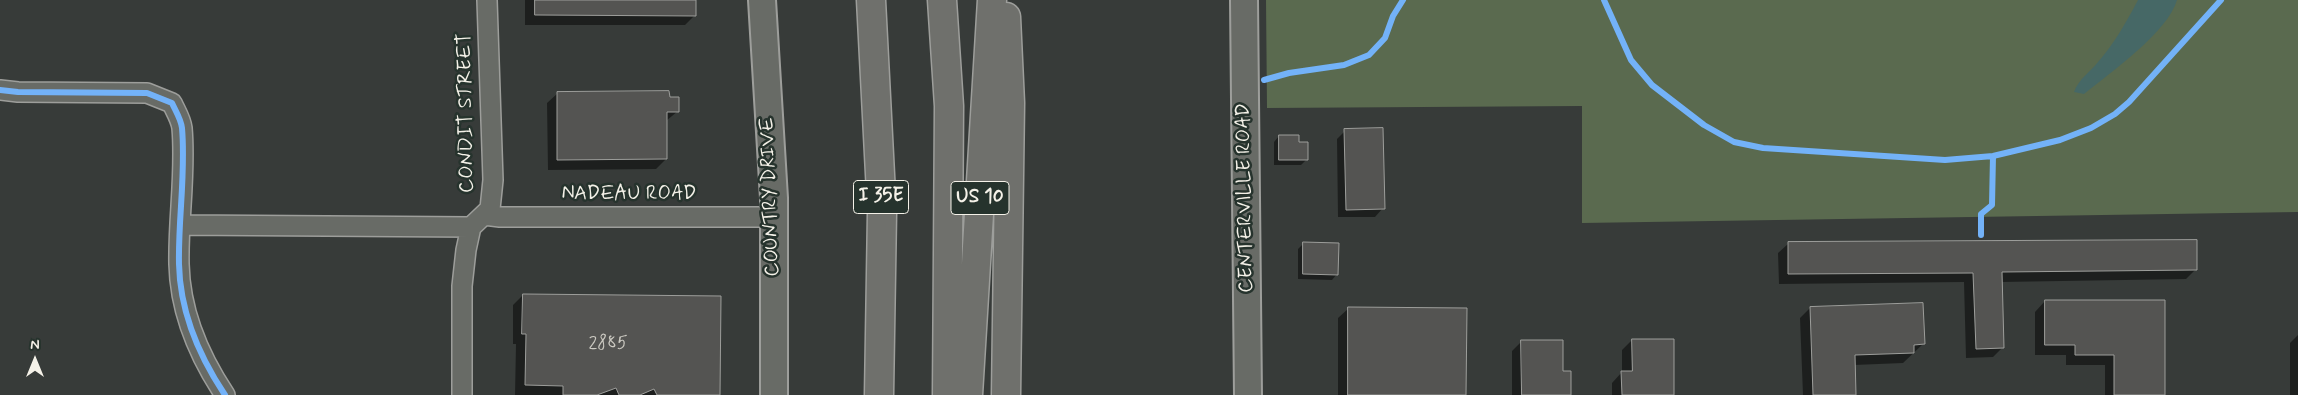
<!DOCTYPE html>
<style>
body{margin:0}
#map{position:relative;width:2298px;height:395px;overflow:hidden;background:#373b39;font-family:Mynerve,sans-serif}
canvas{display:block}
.north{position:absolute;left:10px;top:335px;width:50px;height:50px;-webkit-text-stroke:4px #26332d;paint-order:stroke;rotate:0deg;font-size:14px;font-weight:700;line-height:20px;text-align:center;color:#f4f1e8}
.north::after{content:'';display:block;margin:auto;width:18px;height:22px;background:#f4f1e8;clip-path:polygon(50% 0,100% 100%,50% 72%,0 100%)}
</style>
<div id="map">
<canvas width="2298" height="395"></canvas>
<div class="north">N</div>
</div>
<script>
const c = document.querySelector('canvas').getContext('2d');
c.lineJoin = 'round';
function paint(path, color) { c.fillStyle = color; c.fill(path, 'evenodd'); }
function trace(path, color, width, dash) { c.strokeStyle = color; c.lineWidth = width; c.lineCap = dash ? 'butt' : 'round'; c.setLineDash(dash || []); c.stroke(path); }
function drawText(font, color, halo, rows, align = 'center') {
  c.font = font + ' Mynerve,sans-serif'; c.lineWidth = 5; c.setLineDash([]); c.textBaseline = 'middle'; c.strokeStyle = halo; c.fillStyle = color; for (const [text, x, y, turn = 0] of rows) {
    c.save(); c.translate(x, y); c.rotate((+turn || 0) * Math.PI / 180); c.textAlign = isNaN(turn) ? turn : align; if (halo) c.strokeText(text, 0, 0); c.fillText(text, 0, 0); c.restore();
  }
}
paint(new Path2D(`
 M1266 0H2298V212L1582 223V106L1267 108Z`), '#5a6a4f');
paint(new Path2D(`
 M2138 0H2177C2168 32 2111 72 2084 94L2074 92C2078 80 2090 72 2098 62 2114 44 2127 21 2138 0Z`), '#466866');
paint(new Path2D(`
 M525 0H695V15L685 25H525Z
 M558 93 668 99 678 111 666 121V159L656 169 548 170 547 103Z
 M1345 131 1383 208 1375 217H1338L1337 139Z
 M1279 136 1298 144 1307 159 1301 165H1274V142Z
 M1304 243 1337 274 1332 280 1298 279V249Z
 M1788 244 2196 269 2186 279 2001 282 2003 347 1993 357 1966 358 1964 282 1779 284 1778 253Z
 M523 295 718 395H515L516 344H513V305Z
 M2045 301H2164V395H2105V365H2066V355H2035V312Z
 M1349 308 1465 395H1338V318Z
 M1810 308 1923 344 1903 363 1854 365 1855 395H1803L1800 318Z
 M2298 335V395H2290V343Z
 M1632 340 1673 395H1612V383L1622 372V350Z
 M1522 341 1562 372 1570 395H1512V351Z`), '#0007');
const building = new Path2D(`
 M535 0H696V16L535 15Z
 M669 91 670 97H679V112H667V159L557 160V92Z
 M1383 128 1385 209 1346 210 1344 129Z
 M1279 135H1299V142H1308V160H1279Z
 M2197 240V270L2002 272 2004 348 1976 349 1973 273 1788 274V242Z
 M1303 242 1339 243 1338 275 1303 274Z
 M523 294 721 296 720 395H657L654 389 640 395H619L616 388 597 395H563V386L525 385 526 334H522Z
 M2045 300H2165V395H2114V355H2075V345H2045Z
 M1923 303 1925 344 1914 345V353L1855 355 1856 395H1813L1810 307Z
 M1348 307 1467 308 1466 395H1348Z
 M1632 339H1674V395H1622L1621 371H1632Z
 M1521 340H1563V371H1571V395H1522Z`);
paint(building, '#545452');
trace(building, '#9d9e9b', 1);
const street = new Path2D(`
 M0 90 18 92 147 93 172 103C175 110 181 119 182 128 186 173 178 219 179 264 180 312 199 356 225 395
 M484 215 500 217H774
 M181 225 471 227
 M462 395V286L466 250 471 227 490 209 493 180 487 0`);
const secondary = new Path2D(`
 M762 0 774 198V395
 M1244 0 1248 395`);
const highway = new Path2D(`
 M871 0 882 213 879 395
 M942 0 949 106 947 395
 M968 395 992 0
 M1006 395 1010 103 1006 17`);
trace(street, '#9d9e9b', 22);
trace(secondary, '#9d9e9b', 30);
trace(highway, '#9d9e9b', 31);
trace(street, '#686b66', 19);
trace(secondary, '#686b66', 26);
trace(highway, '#6f706c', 28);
trace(new Path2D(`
 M1604 0 1631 60 1652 85 1704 125 1734 142 1763 148 1945 160 1993 156 2060 140 2091 128 2115 114 2129 102 2221 0
 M1264 80 1289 73 1344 65 1369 55 1385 38 1393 16 1403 0
 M0 90 18 92 147 93 172 103C175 110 181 119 182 128 186 173 178 219 179 264 180 312 199 356 225 395
 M1981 235V214L1992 205 1993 156`), '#73b2f8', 6);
drawText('18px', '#cccac2', null, [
 ["2885",608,344]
]);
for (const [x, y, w] of [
 [881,197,55],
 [980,198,58]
]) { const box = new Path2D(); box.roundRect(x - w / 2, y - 16.5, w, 33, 4); c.fillStyle = '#26332d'; c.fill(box); trace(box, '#f4f1e8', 1); }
drawText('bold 19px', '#f4f1e8', null, [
 ["I 35E",881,197],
 ["US 10",980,198]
]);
drawText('20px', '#f4f1e8', '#26332d', [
 ["CONDIT STREET",467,113,-91],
 ["NADEAU ROAD",629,195],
 ["COUNTRY DRIVE",771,197,-92],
 ["CENTERVILLE ROAD",1246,198,-91]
]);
</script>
